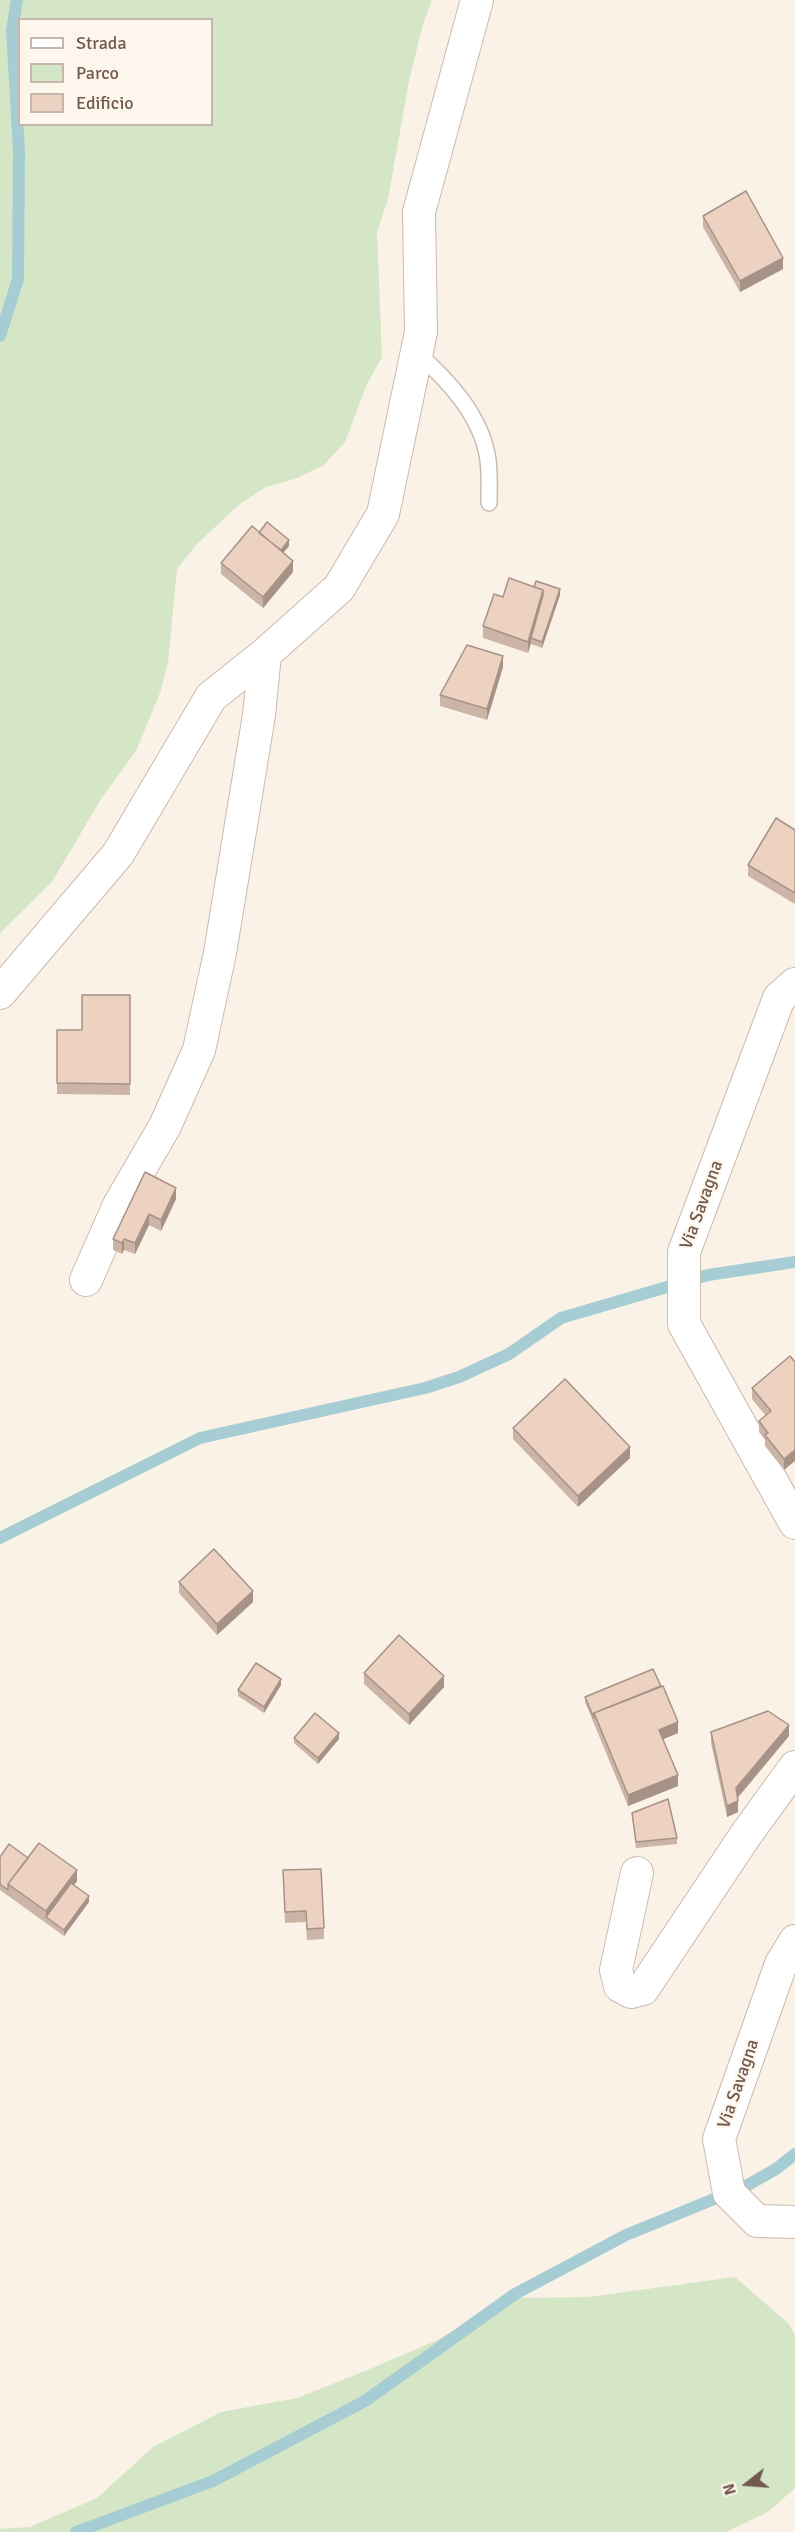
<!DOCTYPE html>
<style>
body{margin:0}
#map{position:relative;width:795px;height:2532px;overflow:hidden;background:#faf2e7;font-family:Signika,sans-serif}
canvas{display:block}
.legend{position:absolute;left:18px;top:18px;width:195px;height:108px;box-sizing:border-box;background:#fdf6ed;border:2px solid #c5b7ad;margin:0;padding:8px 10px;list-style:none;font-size:18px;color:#71594e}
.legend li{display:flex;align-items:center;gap:12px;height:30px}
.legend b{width:30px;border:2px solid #c5b7ad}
.north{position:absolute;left:717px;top:2454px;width:60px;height:60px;-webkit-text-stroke:4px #fdf6ed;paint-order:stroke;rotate:253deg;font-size:16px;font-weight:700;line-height:24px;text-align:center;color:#71594e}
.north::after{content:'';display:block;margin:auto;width:21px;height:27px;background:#71594e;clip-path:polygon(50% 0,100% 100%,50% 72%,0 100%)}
</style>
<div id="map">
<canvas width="795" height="2532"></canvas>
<ul class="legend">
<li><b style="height:8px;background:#fff"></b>Strada</li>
<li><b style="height:16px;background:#d5e6c7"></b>Parco</li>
<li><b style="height:16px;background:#edd1c1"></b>Edificio</li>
</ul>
<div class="north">N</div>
</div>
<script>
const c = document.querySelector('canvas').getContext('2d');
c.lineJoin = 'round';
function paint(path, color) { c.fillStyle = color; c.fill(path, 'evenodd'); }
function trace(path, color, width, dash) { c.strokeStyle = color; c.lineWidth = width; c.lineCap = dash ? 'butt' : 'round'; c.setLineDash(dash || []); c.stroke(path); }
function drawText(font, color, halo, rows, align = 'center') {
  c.font = font + ' Signika,sans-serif'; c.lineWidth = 4.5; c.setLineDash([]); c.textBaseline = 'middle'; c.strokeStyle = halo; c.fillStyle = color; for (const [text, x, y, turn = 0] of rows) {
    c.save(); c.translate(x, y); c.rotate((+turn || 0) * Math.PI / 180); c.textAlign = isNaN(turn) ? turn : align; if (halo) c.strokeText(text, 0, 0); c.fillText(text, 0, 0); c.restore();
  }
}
paint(new Path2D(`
 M0 0H432L423 24 409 81 388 199 377 232 382 357 367 384 345 442 324 465 295 479 266 487 241 503 197 544 177 569 168 663 160 693 136 751 101 799 52 882 0 933ZM20 20H212V124H20Z
 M735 2277 789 2324 795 2335V2488L768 2512 726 2532H0V2529L30 2527 97 2498 153 2447 221 2412 297 2398 365 2371 433 2342 512 2298 588 2297Z`), '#d5e6c7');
trace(new Path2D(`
 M0 336 18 279 19 152 12 30 17 0
 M0 1538 200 1438 425 1388 459 1377 509 1354 561 1318 708 1275 795 1262
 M76 2532 213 2481 365 2401 515 2294 626 2235 746 2186 776 2169 795 2154`), '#a5cdd3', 12);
const service = new Path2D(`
 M416 352C448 380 482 416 488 460 490 474 489 489 489 503`);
const minor = new Path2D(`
 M795 984 779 998 684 1252V1324L795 1523
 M0 993 118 854 211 697 265 654 339 588 383 514 421 332 419 212 477 0
 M86 1280 119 1205 165 1126 199 1050 220 953 259 715 265 654
 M637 1873 616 1970 620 1986 631 1992 643 1989 745 1836 795 1767
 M795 1941 781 1964 719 2139 729 2193 757 2221 795 2222`);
trace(service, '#cbbaae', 18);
trace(minor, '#cbbaae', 34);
trace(service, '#fff', 15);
trace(minor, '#fff', 32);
paint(new Path2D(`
 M703 216 783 269 740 292 703 227Z
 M259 533 289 546 283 553 293 572 263 608 221 574V563Z
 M560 595 542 648 531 644V643L528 653 483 638V626L503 597Z
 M503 667 487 720 440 706V695Z
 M795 830V904L748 876V865Z
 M130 995V1095L57 1094V1030H82Z
 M145 1172 176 1199 161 1231 149 1225 135 1254 124 1250 122 1254 113 1250V1239Z
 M790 1356 784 1470 765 1446V1440L759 1432V1421L766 1416 752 1399V1388Z
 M513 1428 630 1458 578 1507 513 1439Z
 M179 1582 253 1602 217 1635 179 1593Z
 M364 1673 444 1687 409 1725 364 1684Z
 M281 1685 264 1713 238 1696V1690Z
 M585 1697 678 1733 663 1739 678 1786 628 1806 585 1702Z
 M711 1732 789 1736 738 1798V1812L727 1817 711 1743Z
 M294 1738 339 1739 318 1764 294 1743Z
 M632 1813 677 1838V1844L636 1848Z
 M0 1857 28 1858 77 1881 74 1885 89 1902 64 1936 0 1890Z
 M283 1870 324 1928V1939L307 1940 306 1922 285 1923Z`), '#ccb4a6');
paint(new Path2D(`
 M783 258V269L740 292V281Z
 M289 540V546L278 559V553Z
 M293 561V572L263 608V597Z
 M560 589V595L542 648V642Z
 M543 590V601L531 638V643L528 653V642Z
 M503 656V667L487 720V709Z
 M176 1188V1199L161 1231V1220Z
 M149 1214V1225L135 1254V1243Z
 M124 1239V1250L122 1254V1243Z
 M630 1447V1458L578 1507V1496Z
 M795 1450V1461L784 1470V1459Z
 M253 1591V1602L217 1635V1624Z
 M444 1676V1687L409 1725V1714Z
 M281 1679V1685L264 1713V1707Z
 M678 1722V1733L659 1741V1730Z
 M789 1725V1736L736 1799V1788Z
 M339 1733V1739L318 1764V1758Z
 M678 1775V1786L628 1806V1795Z
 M738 1801V1812L727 1817V1806Z
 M77 1870V1881L49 1919 46 1917V1911Z
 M89 1896V1902L64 1936V1930Z`), '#a69287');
const building = new Path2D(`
 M746 191 783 258 740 281 703 216Z
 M267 522 289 540 281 550 259 533Z
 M252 526 293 561 263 597 221 563Z
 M509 578 543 590 528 642 483 626 494 594 503 597Z
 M536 581 560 589 542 642 531 638 543 595V590L534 587Z
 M467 645 503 656 487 709 440 695Z
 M776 818 795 830V893L748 865Z
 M82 995H130V1084L57 1083V1030H82Z
 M145 1172 176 1188 161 1220 149 1214 135 1243 124 1239 122 1243 113 1239Z
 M790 1356 795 1362V1450L784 1459 765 1435 768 1433 759 1421 771 1411 752 1388Z
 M565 1379 630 1447 578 1496 513 1428Z
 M214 1549 253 1591 217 1624 179 1582Z
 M399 1635 444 1676 409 1714 364 1673Z
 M256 1663 281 1679 264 1707 238 1690Z
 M653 1669 661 1686 594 1713V1718L585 1697Z
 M663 1686 678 1722 659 1730 678 1775 628 1795 594 1713Z
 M768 1711 789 1725 736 1788 738 1801 727 1806 711 1732Z
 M315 1713 339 1733 318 1758 294 1738Z
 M668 1799 677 1838 636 1842 632 1813Z
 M39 1843 77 1870 46 1911 8 1884Z
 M9 1844 28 1858 8 1884V1890L0 1884V1857Z
 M321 1869 324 1928 307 1929 306 1911 285 1912 283 1870Z
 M71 1883 89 1896 64 1930 46 1917Z`);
paint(building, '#edd1c1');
trace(building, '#a69287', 1.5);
drawText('18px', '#71594e', '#fdf6ed', [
 ["Via Savagna",702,1205,-70],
 ["Via Savagna",739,2084,-71]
]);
</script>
